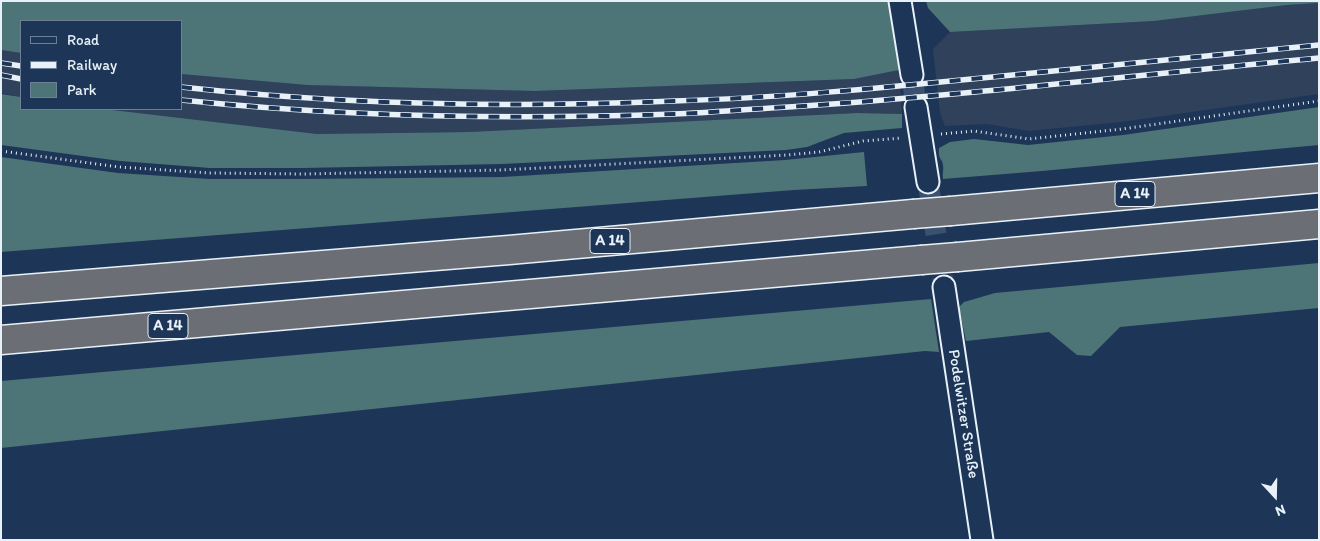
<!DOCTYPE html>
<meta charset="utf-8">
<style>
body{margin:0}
#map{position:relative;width:1320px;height:541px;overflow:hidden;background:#1d3557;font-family:Itim,sans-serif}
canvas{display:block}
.frame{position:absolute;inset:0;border:2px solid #e8f1f8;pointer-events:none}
.legend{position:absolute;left:20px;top:20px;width:162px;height:90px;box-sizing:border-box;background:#1d3557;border:1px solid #6e8097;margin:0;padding:6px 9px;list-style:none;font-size:15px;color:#e8f1f8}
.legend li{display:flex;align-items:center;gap:10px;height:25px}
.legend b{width:25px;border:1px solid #6e8097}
.north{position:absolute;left:1250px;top:471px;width:50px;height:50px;-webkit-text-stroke:4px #1d3557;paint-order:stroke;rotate:159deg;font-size:14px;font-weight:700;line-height:20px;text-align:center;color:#e8f1f8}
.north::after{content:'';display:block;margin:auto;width:18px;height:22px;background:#e8f1f8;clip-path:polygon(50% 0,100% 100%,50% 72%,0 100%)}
</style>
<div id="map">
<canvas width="1320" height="541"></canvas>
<div class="frame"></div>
<ul class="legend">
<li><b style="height:6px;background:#1d3557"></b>Road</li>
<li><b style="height:6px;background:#e8f1f8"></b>Railway</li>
<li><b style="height:14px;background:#4d7477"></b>Park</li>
</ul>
<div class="north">N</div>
</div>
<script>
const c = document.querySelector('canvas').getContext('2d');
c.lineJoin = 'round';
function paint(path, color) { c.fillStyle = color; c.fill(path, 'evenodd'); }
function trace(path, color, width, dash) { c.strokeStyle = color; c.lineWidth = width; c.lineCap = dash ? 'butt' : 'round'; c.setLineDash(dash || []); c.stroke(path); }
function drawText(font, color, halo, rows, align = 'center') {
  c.font = font + ' Itim,sans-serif'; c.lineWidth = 4; c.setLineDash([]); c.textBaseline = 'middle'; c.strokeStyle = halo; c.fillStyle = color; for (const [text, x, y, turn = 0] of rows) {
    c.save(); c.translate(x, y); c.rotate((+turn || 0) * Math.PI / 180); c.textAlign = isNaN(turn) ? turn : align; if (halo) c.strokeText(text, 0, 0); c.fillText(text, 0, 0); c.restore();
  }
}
paint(new Path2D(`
 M1319 3V94L1121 122 1029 131 987 124 945 126 940 113 933 49 950 32 1154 21 1287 5Z
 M1 50 21 53V97L1 93Z
 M899 70 902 114 857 113 469 132 317 134 104 109H181V74L307 85 535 91 853 79Z`), '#30415c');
paint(new Path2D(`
 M1 1H889L899 70 854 79 535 91 307 85 181 74V21H21V53L1 50Z
 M926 1H1319V3L1287 5 1154 21 950 32 928 8Z
 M1 94 21 97V109H104L317 134 469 132 857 113 902 114V128L844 133 807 147 786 150 502 164 304 168H210L120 161 1 145Z
 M1319 107V145L1042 171 943 179C942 174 944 169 943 165 942 158 938 160 939 148L950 142 974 139 1028 145 1123 135Z
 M864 152 867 186 794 190 1 252V157L118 173 210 179H301L502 177 785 160Z
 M1319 263V308L1120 327 1091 356 1077 355 1049 332 966 341 959 307 964 302 995 293Z
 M931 299 939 352 925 351 1 448V381Z`), '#4d7477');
trace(new Path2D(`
 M912 75 916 107
 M928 182 944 287`), '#3b516f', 21, [21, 11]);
const tertiary = new Path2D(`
 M900 1 912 75
 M916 107 928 182
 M944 287 982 540`);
const motorway = new Path2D(`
 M951 211 1319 178
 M958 257 1319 224
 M1 291 509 250 913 214
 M1 340 921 260`);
trace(tertiary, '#e8f1f8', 25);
trace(motorway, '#e8f1f8', 31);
trace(new Path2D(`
 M941 134 974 131 1029 139 1122 129 1319 101
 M1 151 119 167 210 173 304 174 502 170 787 155 819 152 863 141 902 138`), '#e8f1f8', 3, [1, 4]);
trace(tertiary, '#1d3557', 21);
trace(motorway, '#6b6f75', 28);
const rail = new Path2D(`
 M1 63 21 66
 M1 75 21 79
 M181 87C345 105 509 108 674 101 777 98 880 88 982 78 1094 67 1207 56 1319 45
 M181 100C345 117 509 120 674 114 706 113 738 110 771 108 954 97 1136 75 1319 58`);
trace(rail, '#e8f1f8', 5.5);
trace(rail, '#1d3557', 4, [11]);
const motorwayBridge = new Path2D(`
 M913 214 951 211
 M921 260 958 257`);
trace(motorwayBridge, '#e8f1f8', 31, []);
trace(motorwayBridge, '#6b6f75', 28);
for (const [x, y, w] of [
 [1135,194,40],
 [610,241,40],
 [168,326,40]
]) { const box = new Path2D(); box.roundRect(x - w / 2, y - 12.5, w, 25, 4); c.fillStyle = '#1d3557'; c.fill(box); trace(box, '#e8f1f8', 1); }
drawText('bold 15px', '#e8f1f8', null, [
 ["A 14",1135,194],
 ["A 14",610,241],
 ["A 14",168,326]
]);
drawText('16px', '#e8f1f8', '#1d3557', [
 ["Podelwitzer Straße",963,414,81]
]);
</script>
